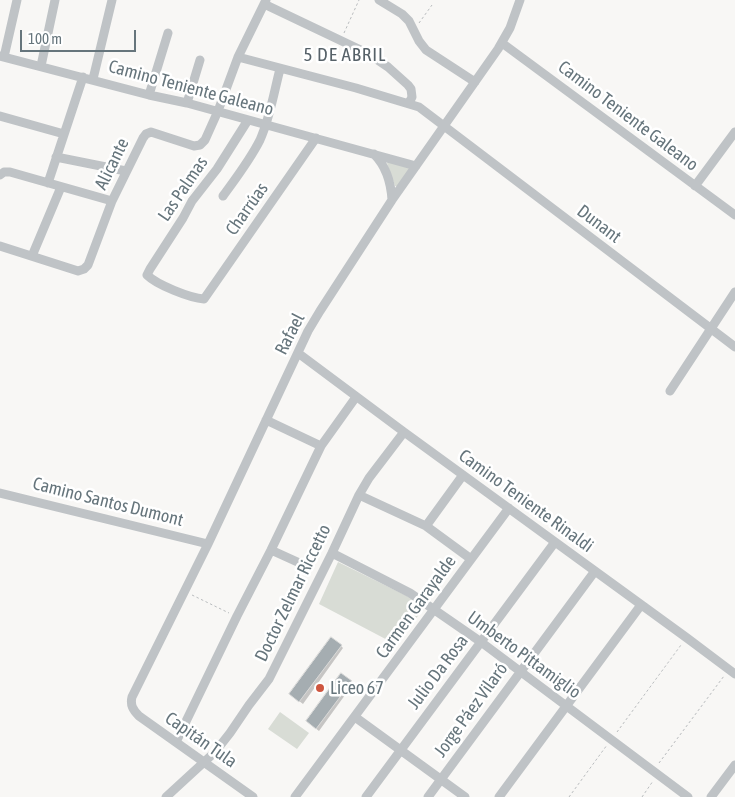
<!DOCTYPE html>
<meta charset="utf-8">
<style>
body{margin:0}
#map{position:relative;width:735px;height:797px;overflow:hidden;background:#f8f7f5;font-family:"Asap Condensed",sans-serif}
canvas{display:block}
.scale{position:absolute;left:20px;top:30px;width:116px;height:22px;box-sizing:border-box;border:2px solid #66757c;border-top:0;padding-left:6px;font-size:15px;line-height:18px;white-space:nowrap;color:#66757c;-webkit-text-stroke:4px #fff;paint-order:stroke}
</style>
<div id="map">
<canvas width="735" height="797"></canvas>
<div class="scale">100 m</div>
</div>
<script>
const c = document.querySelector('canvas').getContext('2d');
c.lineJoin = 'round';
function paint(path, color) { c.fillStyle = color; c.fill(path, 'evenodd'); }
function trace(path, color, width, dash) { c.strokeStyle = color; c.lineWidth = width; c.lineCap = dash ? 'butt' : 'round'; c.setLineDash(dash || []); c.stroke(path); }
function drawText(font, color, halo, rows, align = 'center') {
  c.font = font + ' "Asap Condensed",sans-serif'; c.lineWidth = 5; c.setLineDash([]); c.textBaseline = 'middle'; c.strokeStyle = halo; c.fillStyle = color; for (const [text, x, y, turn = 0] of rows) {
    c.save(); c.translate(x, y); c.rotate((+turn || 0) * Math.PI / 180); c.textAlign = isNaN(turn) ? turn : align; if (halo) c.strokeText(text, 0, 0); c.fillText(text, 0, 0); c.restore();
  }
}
paint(new Path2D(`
 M388 161 409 168V170L399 186H395L387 163Z
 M338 562 407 596 423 609 398 643 395 644 319 604Z
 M280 712 309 733 297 749 268 729Z`), '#d8dcd5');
paint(new Path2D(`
 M341 646 343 648 303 704 290 694Z
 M351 682 353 684 319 731 310 724Z`), '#0003');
const building = new Path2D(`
 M331 637 342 645 299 702 289 694Z
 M341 673 352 681 316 729 306 721Z`);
paint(building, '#a5adb1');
trace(building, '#d9d9d8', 1);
trace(new Path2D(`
 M419 23 432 5
 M344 33 359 0
 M192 595 229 613
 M617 732 681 645
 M659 763 724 676
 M569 797 607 745
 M642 797 653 781`), '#b9bcbe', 1, [2.5, 2.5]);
trace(new Path2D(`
 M379 0 402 14 409 21 419 41 426 50 475 82
 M264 4 369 54 388 67 408 85 411 89 412 97 409 103
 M502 43 735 215
 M0 56 149 95 187 103 416 166
 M4 57 17 0
 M238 57 356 88 419 107 735 347
 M41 66 55 0
 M93 79 112 0
 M149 95 168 33
 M187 103 200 60
 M0 116 64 134
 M248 120 217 169 192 201 183 218 150 269 147 275C157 285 190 298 204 299L316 138
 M374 154C386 166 391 183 392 200
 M56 157 126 171
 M0 175 4 172H10L112 201
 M48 183 83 77
 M695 186 735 132
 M223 196C236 178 250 160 260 140 270 118 274 92 280 69
 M0 246 78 271 84 269 88 265 112 201 143 138 146 134 151 132 194 146 200 145 205 140 218 111 238 57 266 0
 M32 256 61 187
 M298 353 404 432 687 638 735 674
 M670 391 735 292
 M266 420 321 446
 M0 493 208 544
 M359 495 426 526 471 559
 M426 526 463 475
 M271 550 304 565
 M332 553 410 593 481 642 688 797
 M355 717 465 797
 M176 742 237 616 271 550 321 446 356 397
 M166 797 215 752 230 733 249 705 269 679 332 553 359 495 369 478 404 432
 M253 797 139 716C133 710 130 705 132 697L208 544 308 331 320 311 392 200 498 49 510 28 520 0
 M295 797 509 508
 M366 797 555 542
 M428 797 595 571
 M499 797 641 605
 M711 797 735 765`), '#bfc3c6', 9);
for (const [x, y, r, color] of [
 [320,688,5,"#ce563f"]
]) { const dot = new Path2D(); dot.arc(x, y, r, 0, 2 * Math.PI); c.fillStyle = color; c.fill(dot); trace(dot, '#fff', 2); }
drawText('18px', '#66757c', '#fff', [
 ["Camino Teniente Galeano",191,88,15],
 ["Camino Teniente Galeano",628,116,37],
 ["Alicante",112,164,-64],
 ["Las Palmas",183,189,-56],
 ["Charrúas",247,209,-55],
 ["Dunant",599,224,37],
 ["Rafael",290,334,-63],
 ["Camino Teniente Rinaldi",526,501,36],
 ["Camino Santos Dumont",108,502,14],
 ["Doctor Zelmar Riccetto",293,593,-64],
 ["Carmen Garayalde",416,607,-54],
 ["Umberto Pittamiglio",524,655,36],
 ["Julio Da Rosa",438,672,-53],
 ["Jorge Páez Vilaró",471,710,-54],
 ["Capitán Tula",201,740,35]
]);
drawText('18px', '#66757c', '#fff', [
 ["Liceo 67",330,688]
], 'left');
c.letterSpacing = '1px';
drawText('19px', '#576269', '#fff', [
 ["5 DE ABRIL",345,55]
]);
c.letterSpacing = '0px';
</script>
